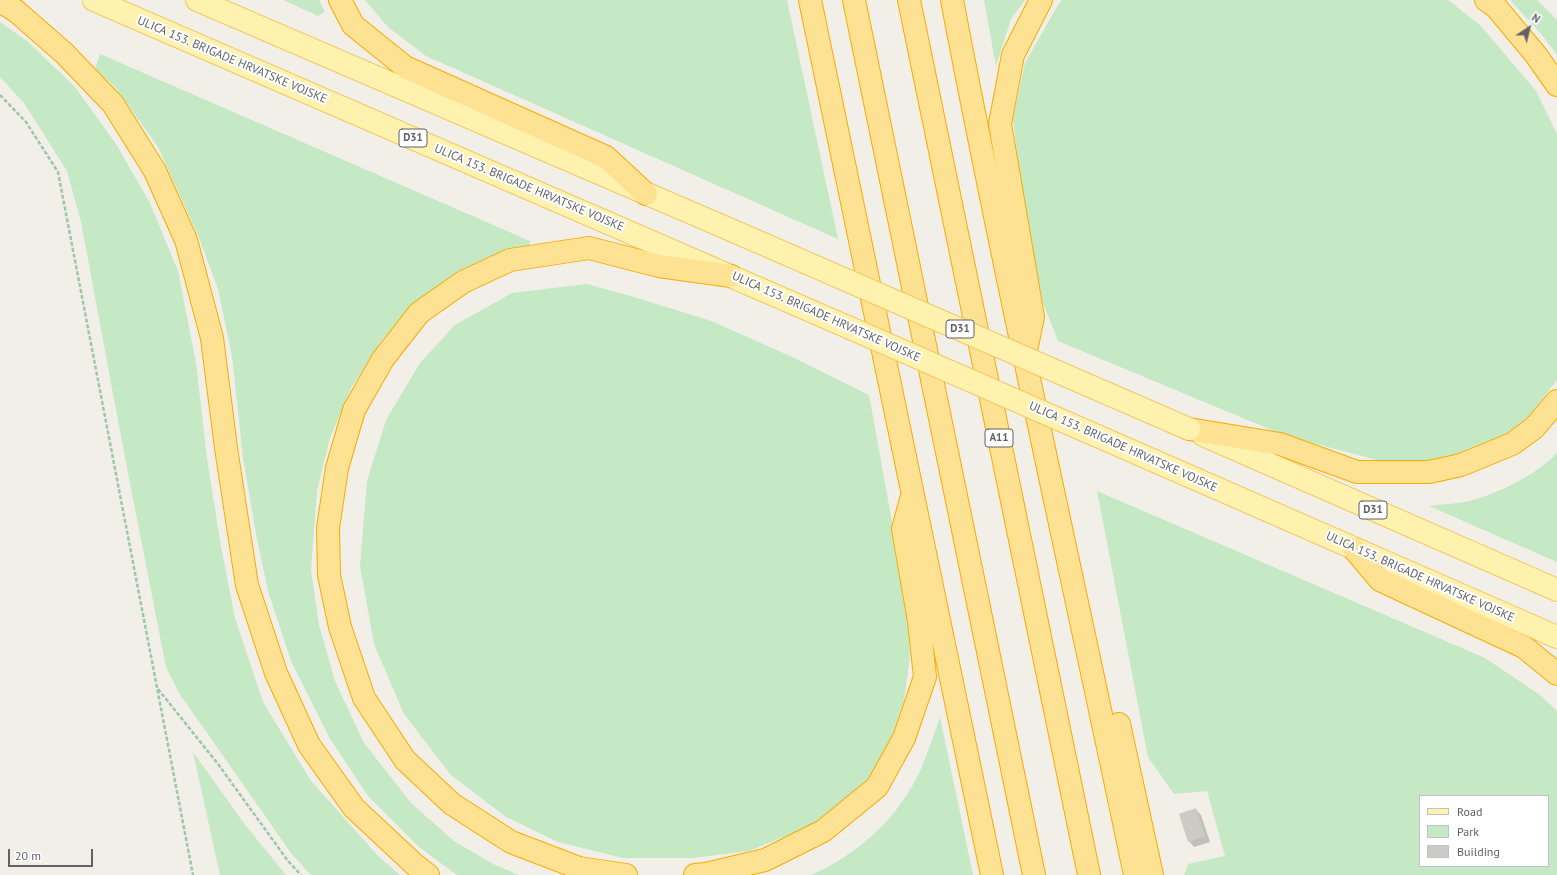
<!DOCTYPE html>
<style>
body{margin:0}
#map{position:relative;width:1557px;height:875px;overflow:hidden;background:#f1efe8;font-family:"PT Sans",sans-serif}
canvas{display:block}
.legend{position:absolute;left:1419px;top:795px;width:130px;height:72px;box-sizing:border-box;background:#fff;border:1px solid #bfc1c3;margin:0;padding:5px 7px;list-style:none;font-size:12px;color:#5f6368}
.legend li{display:flex;align-items:center;gap:8px;height:20px}
.legend b{width:20px;border:1px solid #bfc1c3}
.north{position:absolute;left:1509px;top:8px;width:40px;height:40px;-webkit-text-stroke:3px #fff;paint-order:stroke;rotate:35deg;font-size:11px;font-weight:700;line-height:16px;text-align:center;color:#5f6368}
.north::after{content:'';display:block;margin:auto;width:14px;height:18px;background:#5f6368;clip-path:polygon(50% 0,100% 100%,50% 72%,0 100%)}
.scale{position:absolute;left:8px;top:849px;width:85px;height:18px;box-sizing:border-box;border:2px solid #5f6368;border-top:0;padding-left:5px;font-size:12px;line-height:14px;white-space:nowrap;color:#5f6368;-webkit-text-stroke:3px #fff;paint-order:stroke}
</style>
<div id="map">
<canvas width="1557" height="875"></canvas>
<ul class="legend">
<li><b style="height:5px;background:#fff2af"></b>Road</li>
<li><b style="height:11px;background:#c5e8c5"></b>Park</li>
<li><b style="height:11px;background:#cccac5"></b>Building</li>
</ul>
<div class="north">N</div>
<div class="scale">20 m</div>
</div>
<script>
const c = document.querySelector('canvas').getContext('2d');
c.lineJoin = 'round';
function paint(path, color) { c.fillStyle = color; c.fill(path, 'evenodd'); }
function trace(path, color, width, dash) { c.strokeStyle = color; c.lineWidth = width; c.lineCap = dash ? 'butt' : 'round'; c.setLineDash(dash || []); c.stroke(path); }
function drawText(font, color, halo, rows, align = 'center') {
  c.font = font + ' "PT Sans",sans-serif'; c.lineWidth = 4; c.setLineDash([]); c.textBaseline = 'middle'; c.strokeStyle = halo; c.fillStyle = color; for (const [text, x, y, turn = 0] of rows) {
    c.save(); c.translate(x, y); c.rotate((+turn || 0) * Math.PI / 180); c.textAlign = isNaN(turn) ? turn : align; if (halo) c.strokeText(text, 0, 0); c.fillText(text, 0, 0); c.restore();
  }
}
paint(new Path2D(`
 M283 0H319L325 12 318 16Z
 M365 0H787L838 239 426 56 388 27Z
 M984 0H1025L1011 19 996 66Z
 M1062 0H1448L1481 26 1536 91 1557 134V380L1526 420 1487 446 1442 460 1381 461 1286 436 1058 341 1043 303 1022 193 1013 119 1025 63 1058 5Z
 M1510 0H1537L1557 20V55L1542 35Z
 M0 22 27 41 75 87 116 144 149 201 178 271 196 363 207 458 221 547 235 618 263 702 311 781 378 856 400 875H311L291 853 219 750 179 693 166 667 125 458 81 222 67 171 24 103 0 77Z
 M100 54 530 241 529 247 447 281 409 307 380 342 351 388 330 438 317 490 311 570 319 625 335 681 364 743 411 803 454 841 493 864 519 875H457L419 847 368 796 329 737 291 661 268 591 256 534 243 458 232 356 218 289 198 235 158 147 116 88 95 69Z
 M587 284 634 297 711 321 790 356 869 395 907 605 910 656 904 700 887 750 860 790 812 825 749 851 693 858H623L558 842 506 817 451 775 404 714 374 644 360 566 367 481 386 420 420 363 455 325 512 293Z
 M1557 453V562L1429 506C1448 504 1468 503 1486 496 1511 486 1538 473 1557 453Z
 M1097 491 1485 658 1540 695 1557 711V875H1184L1188 864 1225 856 1207 791 1174 794 1148 757ZM1420 796H1548V866H1420Z
 M940 717 973 875H811C858 855 900 816 921 769 928 752 934 734 940 717Z
 M193 752 246 826 286 875H220Z`), '#c5e8c5');
paint(new Path2D(`
 M1196 810 1201 815 1210 842 1194 847 1189 841Z`), '#0003');
paint(new Path2D(`
 M1196 808 1205 836 1188 842 1179 814Z`), '#cccac5');
const major = new Path2D(`
 M94 0 857 331
 M197 0 731 230
 M1203 435 1557 590
 M1198 480 1557 637`);
const highway = new Path2D(`
 M340 0 353 25 405 67 606 157 646 194
 M810 0 992 875
 M854 0 1034 875
 M909 0 1089 875
 M952 0C1008 293 1074 583 1135 875
 M1486 0 1496 7 1536 55 1557 85
 M0 1 16 11 64 53 113 104 155 171 186 240 212 338 226 448 247 585 276 673 309 745 354 808 415 865 428 875
 M1026 350 1033 317 1000 124 1013 55 1041 0
 M1189 429 1280 444 1357 472H1429L1461 465 1512 444 1534 428 1557 401
 M1354 549 1380 580 1524 647 1557 674
 M1119 724 1152 875
 M626 875 579 868 511 842 452 804 405 760 364 698 340 627 329 575 328 528 337 468 354 410 383 359 419 313 463 282 510 260 589 248 659 266 731 276
 M695 875 706 874 765 860 823 831 877 787 904 738 925 677 919 621 903 529 912 496`);
trace(major, '#f2c960', 24);
trace(highway, '#f9ab00', 24);
trace(new Path2D(`
 M0 95 26 122 58 172 193 875
 M158 689 218 764 288 861 301 875`), '#9cc7a9', 2.5, [4, 2]);
trace(major, '#fff2af', 22);
trace(highway, '#fde293', 22);
const majorBridge = new Path2D(`
 M731 230 1189 429
 M857 331 1198 480`);
trace(majorBridge, '#f2c960', 24, []);
trace(majorBridge, '#fff2af', 22);
for (const [x, y, w] of [
 [413,138,28],
 [960,329,28],
 [999,438,28],
 [1373,510,28]
]) { const box = new Path2D(); box.roundRect(x - w / 2, y - 9, w, 18, 3); c.fillStyle = '#fff'; c.fill(box); trace(box, '#5f6368', 1); }
drawText('bold 11px', '#5f6368', null, [
 ["D31",413,138],
 ["D31",960,329],
 ["A11",999,438],
 ["D31",1373,510]
]);
drawText('12px', '#5f6368', '#fff', [
 ["ULICA 153. BRIGADE HRVATSKE VOJSKE",232,60,23],
 ["ULICA 153. BRIGADE HRVATSKE VOJSKE",529,188,23],
 ["ULICA 153. BRIGADE HRVATSKE VOJSKE",826,317,24],
 ["ULICA 153. BRIGADE HRVATSKE VOJSKE",1123,447,24],
 ["ULICA 153. BRIGADE HRVATSKE VOJSKE",1420,577,24]
]);
</script>
